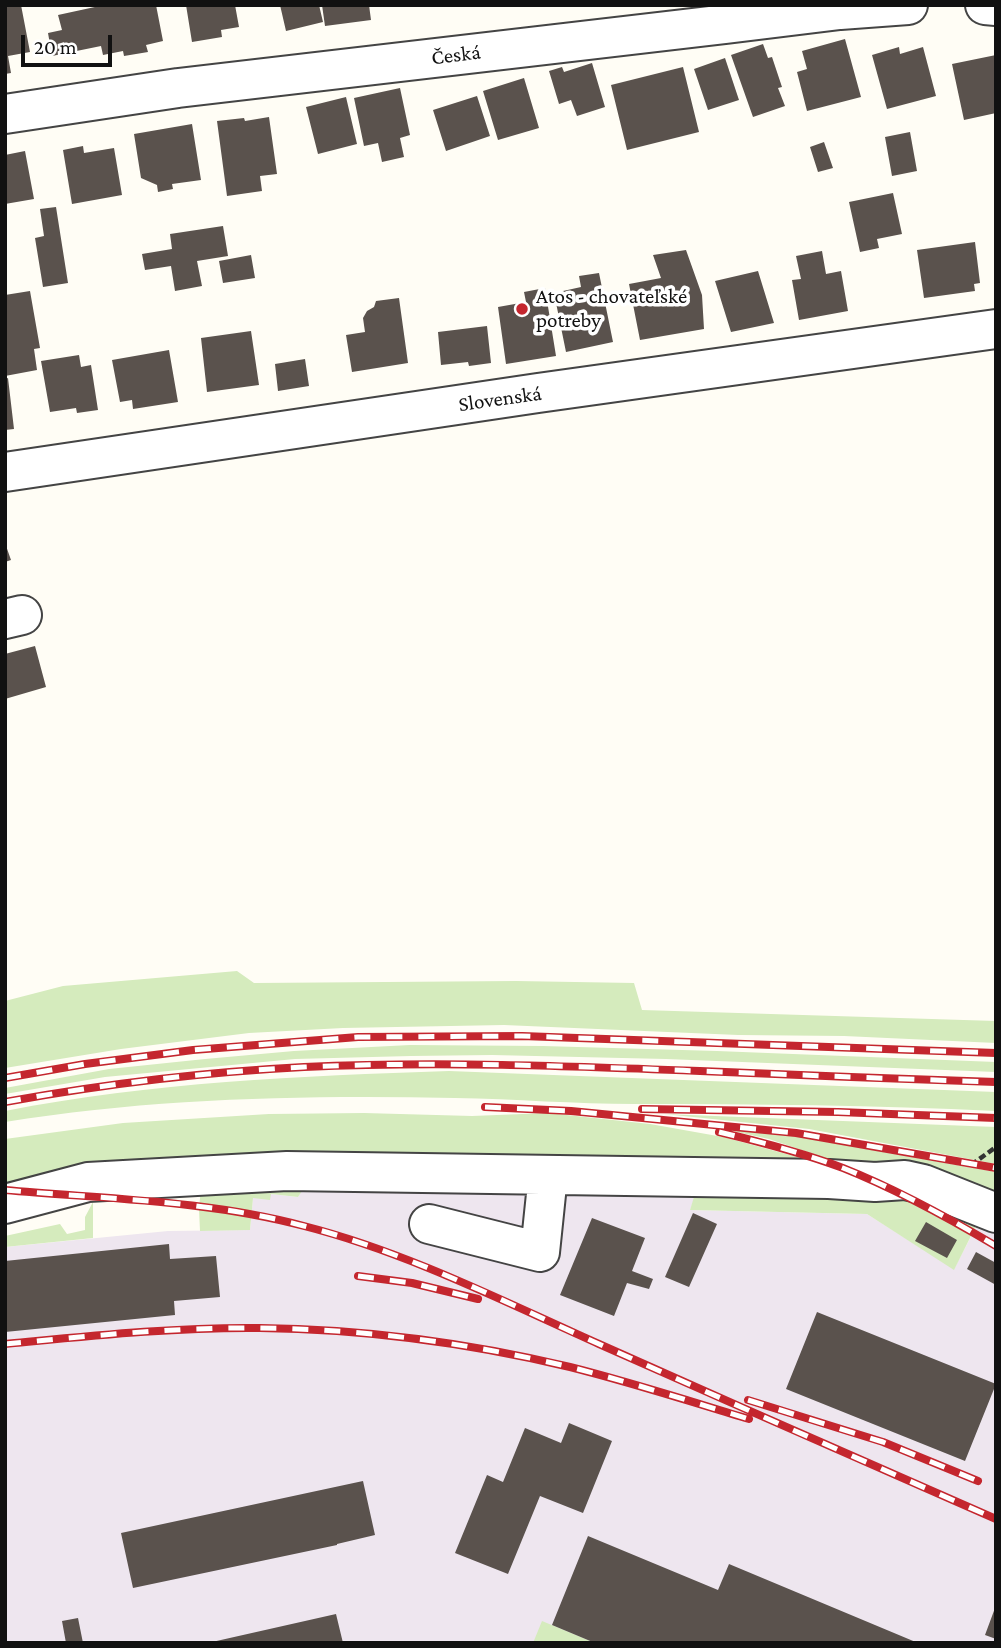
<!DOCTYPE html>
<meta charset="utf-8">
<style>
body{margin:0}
#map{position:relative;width:1001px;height:1648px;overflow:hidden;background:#fffdf5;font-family:"Crimson Pro",serif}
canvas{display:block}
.frame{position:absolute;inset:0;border:7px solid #111;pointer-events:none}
.scale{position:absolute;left:21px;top:35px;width:91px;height:32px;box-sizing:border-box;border:4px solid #111;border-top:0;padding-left:9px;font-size:21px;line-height:24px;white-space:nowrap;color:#111;-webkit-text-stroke:5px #fff;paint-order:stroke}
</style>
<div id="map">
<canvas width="1001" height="1648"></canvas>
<div class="frame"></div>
<div class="scale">20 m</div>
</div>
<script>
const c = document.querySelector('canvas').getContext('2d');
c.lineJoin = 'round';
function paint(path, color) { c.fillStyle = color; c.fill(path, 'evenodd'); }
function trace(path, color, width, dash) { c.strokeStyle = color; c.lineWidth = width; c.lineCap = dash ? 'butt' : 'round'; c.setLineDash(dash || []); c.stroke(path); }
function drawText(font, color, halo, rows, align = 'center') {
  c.font = font + ' "Crimson Pro",serif'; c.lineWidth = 7; c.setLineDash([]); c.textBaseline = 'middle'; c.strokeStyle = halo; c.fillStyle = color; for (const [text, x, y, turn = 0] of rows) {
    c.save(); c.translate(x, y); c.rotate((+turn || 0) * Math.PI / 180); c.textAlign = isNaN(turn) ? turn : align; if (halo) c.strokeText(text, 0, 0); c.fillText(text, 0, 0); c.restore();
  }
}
paint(new Path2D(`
 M303 1188 695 1197 690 1210 867 1214 954 1269 996 1189V1643H5V1247L168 1231 250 1230 253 1198 270 1194 298 1197Z`), '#eee6ef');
paint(new Path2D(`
 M237 971 254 983 516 981 634 983 642 1010 996 1021V1043L844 1036 738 1035 504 1025 343 1028 249 1033 121 1049 5 1068V1001L63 986Z
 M410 1045 543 1046 717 1051 996 1062V1072L666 1059 492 1055 411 1056 295 1059 105 1077 5 1094V1088L109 1069 205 1059 294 1051Z
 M449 1071 996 1092V1111C876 1105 755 1104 635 1104 575 1104 515 1099 455 1098 305 1095 154 1098 5 1122V1111C152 1082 300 1076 449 1071Z
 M364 1113 472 1116 548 1113 650 1124 723 1137 805 1159 822 1166 5 1185V1139L123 1123 269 1114Z
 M664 1114 996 1127V1164L809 1129Z
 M714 1127 793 1136 996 1172V1189L990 1200 843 1164 769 1139Z
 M201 1187 304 1188 298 1197 271 1194 270 1200 253 1198 250 1230 200 1231 199 1209Z
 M558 1193 890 1195 982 1214 954 1270 867 1214 690 1210 694 1197Z
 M93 1202V1238L5 1247V1236L60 1224 67 1234 85 1230V1217Z
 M542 1621 595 1643H533Z`), '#d5ebbd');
paint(new Path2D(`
 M5 5H21L30 52 8 56 11 73 5 74Z
 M104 5H156L163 41 146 45 148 52 124 56 123 51 103 55 101 46 52 56 48 33 62 30 58 15Z
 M186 5H235L239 27 221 30 222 37 192 42Z
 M280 5H319L323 22 286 31Z
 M322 5H369L371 20 325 26Z
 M845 39 861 97 807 111 797 72 807 69 802 51Z
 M763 44 768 58 772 57 782 87 778 88 785 106 753 117 731 55Z
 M899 47 900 54 923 47 936 96 887 109 872 55Z
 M996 55V113L964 120 952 64Z
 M725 58 739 100 708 110 694 69Z
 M592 63 605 107 577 116 571 100 559 104 549 71 562 67 564 72Z
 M683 67 699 132 627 150 611 85Z
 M524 78 539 128 498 140 483 91Z
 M400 88 410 135 400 138 404 157 382 162 378 143 364 146 354 98Z
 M477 96 490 136 446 151 433 110Z
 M346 97 357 144 318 154 306 107Z
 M269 117 277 174 260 176 262 191 227 196 217 121 244 118 245 121Z
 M192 124 201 180 172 184 173 189 158 192 157 185 141 178 134 134Z
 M910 132 917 171 892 176 885 137Z
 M824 142 833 168 818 172 810 147Z
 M83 146 84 153 114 148 122 195 72 204 63 150Z
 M25 151 34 199 5 204V155Z
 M893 193 902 234 877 239 879 248 860 252 849 202Z
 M56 207 68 283 43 287 35 238 44 236 40 209Z
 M223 226 228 256 197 261 202 286 175 291 171 266 145 270 142 254 172 249 170 234Z
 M975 242 980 283 974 284 975 291 924 298 917 250Z
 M686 250 702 295 704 329 640 340 629 284 661 278 653 255Z
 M822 251 826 274 841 271 848 311 799 320 792 280 801 279 796 256Z
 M251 255 255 278 223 283 219 261Z
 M758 271 774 323 731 332 715 281Z
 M599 273 613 342 566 352 554 293 581 287 579 276Z
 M545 288 556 356 506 364 498 307 526 302 524 292Z
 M30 291 40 348 34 349 37 370 5 376V295Z
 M399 298 408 363 352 372 346 335 365 332 363 318 367 311 374 307 376 301Z
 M487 326 491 363 469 366 468 362 441 365 438 332Z
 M251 331 259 385 207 392 201 338Z
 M169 350 178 402 133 409 132 400 120 402 112 360Z
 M79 355 81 367 91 365 98 410 77 413 76 408 50 412 41 361Z
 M305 359 309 386 278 391 275 364Z
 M8 378 14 429 5 430V379Z
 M5 543 11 560 5 562Z
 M35 646 46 687 5 699V654Z
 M693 1213 717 1224 689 1287 665 1277Z
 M592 1218 645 1238 632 1271 653 1279 649 1289 627 1283 614 1316 560 1295Z
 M926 1222 957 1240 947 1258 915 1241Z
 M169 1244 170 1259 216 1256 220 1297 174 1301 175 1315 5 1332V1261Z
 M976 1252 996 1263V1285L967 1269Z
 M817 1312 996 1384 965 1461 786 1389Z
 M569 1423 612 1441 583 1513 540 1496 508 1574 455 1553 487 1475 503 1482 525 1428 561 1443Z
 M363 1481 375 1535 337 1544V1545L133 1588 121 1533Z
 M588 1536 718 1590 729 1564 918 1643H595L552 1625Z
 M995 1608H996V1639L985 1635Z
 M336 1614 343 1643H212V1642Z
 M78 1618 83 1643H66L62 1621Z`), '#5a524d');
const minor = new Path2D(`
 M985 5 996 6
 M5 114 178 88 726 24 840 10 908 5
 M5 472 538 393 996 329
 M5 619 22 615
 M5 1204 88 1182 287 1171 829 1179 875 1182 905 1180 923 1184 996 1213
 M429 1224 540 1252 548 1175`);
trace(minor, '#444', 42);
trace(new Path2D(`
 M971 1165 996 1147`), '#333', 4.5, [7, 3.5]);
trace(minor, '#fff', 38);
const rail = new Path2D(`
 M5 1078 85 1064 193 1050 358 1037 522 1036 996 1053
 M5 1102C104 1084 204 1072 304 1067 436 1061 568 1066 700 1071 799 1075 897 1079 996 1082
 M485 1107 571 1111 796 1133 996 1168
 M642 1109 838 1112 996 1118
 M719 1132C761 1142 803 1153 843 1168 896 1189 947 1217 996 1246
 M5 1190C105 1199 207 1200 304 1226 406 1252 503 1301 599 1344 731 1403 864 1461 996 1519
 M358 1276 412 1283 478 1299
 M5 1344C90 1336 175 1327 260 1328 364 1329 469 1343 570 1367 630 1382 689 1401 749 1419
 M748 1400 883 1442 978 1481`);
trace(rail, '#c4262e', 8);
trace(rail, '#fff', 5, [16]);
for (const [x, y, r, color] of [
 [522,309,7,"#c4262e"]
]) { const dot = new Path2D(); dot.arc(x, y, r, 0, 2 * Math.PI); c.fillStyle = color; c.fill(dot); trace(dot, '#fff', 2.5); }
drawText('21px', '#111', '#fff', [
 ["Česká",456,55,-7],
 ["Slovenská",500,399,-8]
]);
drawText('21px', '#111', '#fff', [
 ["Atos - chovateľské",536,297],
 ["potreby",536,321]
], 'left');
</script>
